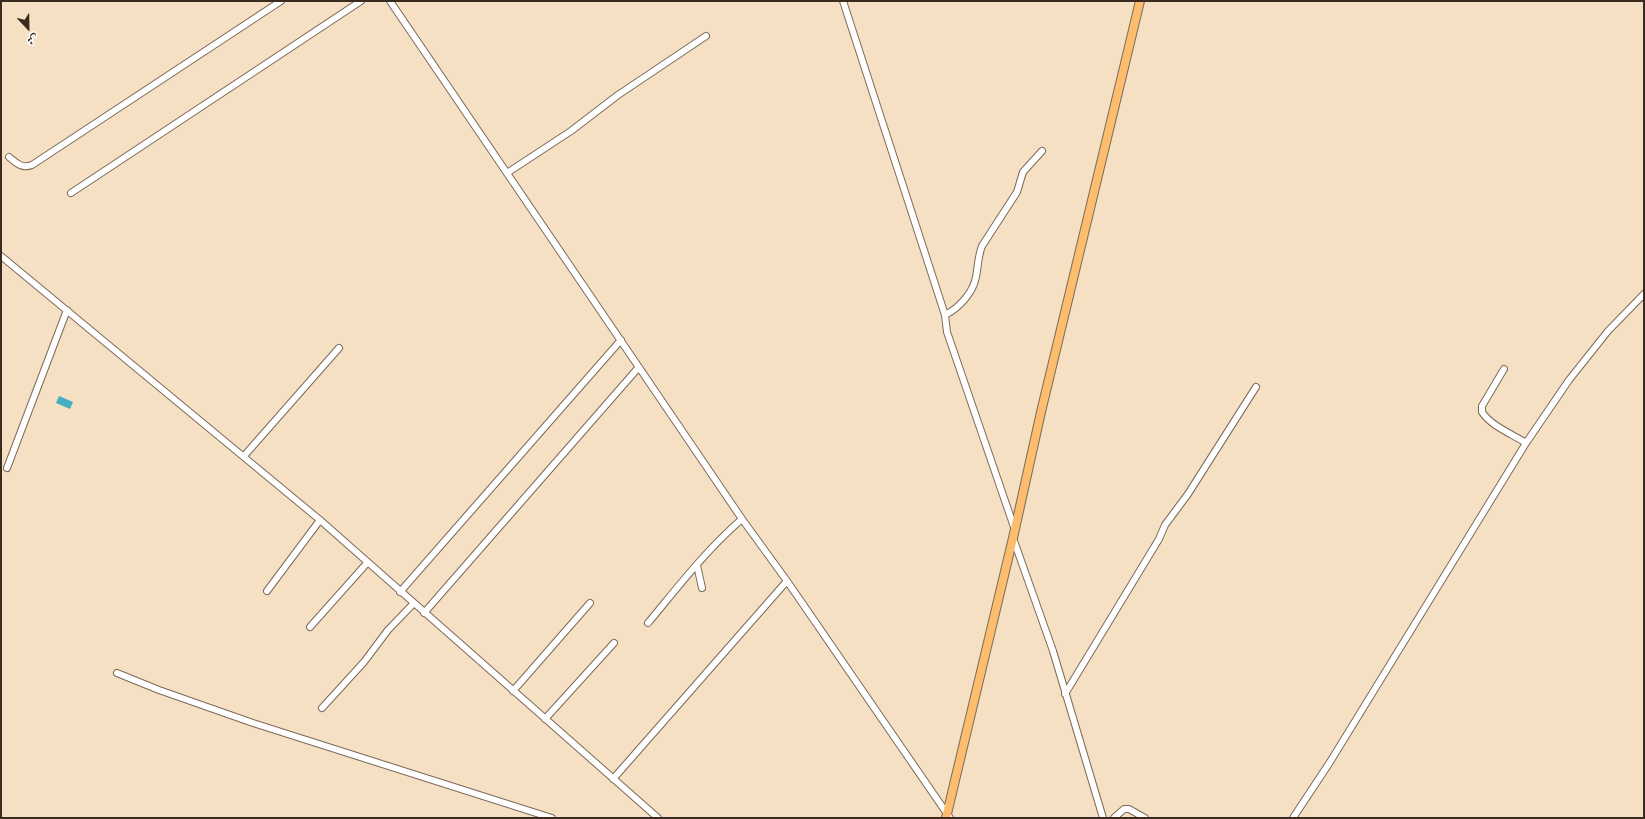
<!DOCTYPE html>
<meta charset="utf-8">
<style>
body{margin:0}
#map{position:relative;width:1645px;height:819px;overflow:hidden;background:#f5e0c4;font-family:"Sorts Mill Goudy",Amiri,serif}
canvas{display:block}
.frame{position:absolute;inset:0;border:2px solid #3b2a1e;pointer-events:none}
.north{position:absolute;left:8px;top:8px;width:40px;height:40px;-webkit-text-stroke:3px #fff;paint-order:stroke;rotate:158deg;font-size:11px;font-weight:700;line-height:16px;text-align:center;color:#3b2a1e}
.north::after{content:'';display:block;margin:auto;width:14px;height:18px;background:#3b2a1e;clip-path:polygon(50% 0,100% 100%,50% 72%,0 100%)}
</style>
<div id="map">
<canvas width="1645" height="819"></canvas>
<div class="frame"></div>
<div class="north">ش</div>
</div>
<script>
const c = document.querySelector('canvas').getContext('2d');
c.lineJoin = 'round';
function paint(path, color) { c.fillStyle = color; c.fill(path, 'evenodd'); }
function trace(path, color, width, dash) { c.strokeStyle = color; c.lineWidth = width; c.lineCap = dash ? 'butt' : 'round'; c.setLineDash(dash || []); c.stroke(path); }
paint(new Path2D(`
 M59 396 73 402 70 409 56 403Z`), '#43afc1');
const minor = new Path2D(`
 M390 1 742 519 787 581 950 818
 M843 1 945 315 947 332 1015 530
 M9 157C16 163 22 169 32 165L281 1
 M507 173 571 131 618 95 706 36
 M71 193 361 1
 M1 256 320 520 658 818
 M945 315C959 308 973 293 976 277 978 267 978 256 982 246L1017 192 1023 172 1042 151
 M1504 369 1482 406V412C1491 426 1512 434 1526 443
 M244 456 339 348
 M7 468 67 310
 M1013 538 1053 651 1103 818
 M697 565 702 588
 M267 591 320 520
 M400 592 621 340
 M424 613 639 367
 M648 623C678 587 707 549 742 519
 M310 627 367 563
 M117 673 159 690 253 723 552 818
 M513 691 590 603
 M1065 694 1159 539 1165 525 1188 494 1256 387
 M322 708 364 662 388 630 413 604
 M545 719 614 643
 M613 779 787 581
 M1114 818 1124 809H1129L1145 818
 M1293 818 1330 762 1526 443 1569 380 1608 331 1644 294`);
const major = new Path2D(`
 M946 818 1013 538 1041 412 1140 1`);
trace(minor, '#7c6a58', 8);
trace(major, '#7c6a58', 10);
trace(minor, '#fff', 6);
trace(major, '#fcbd6f', 8);
</script>
